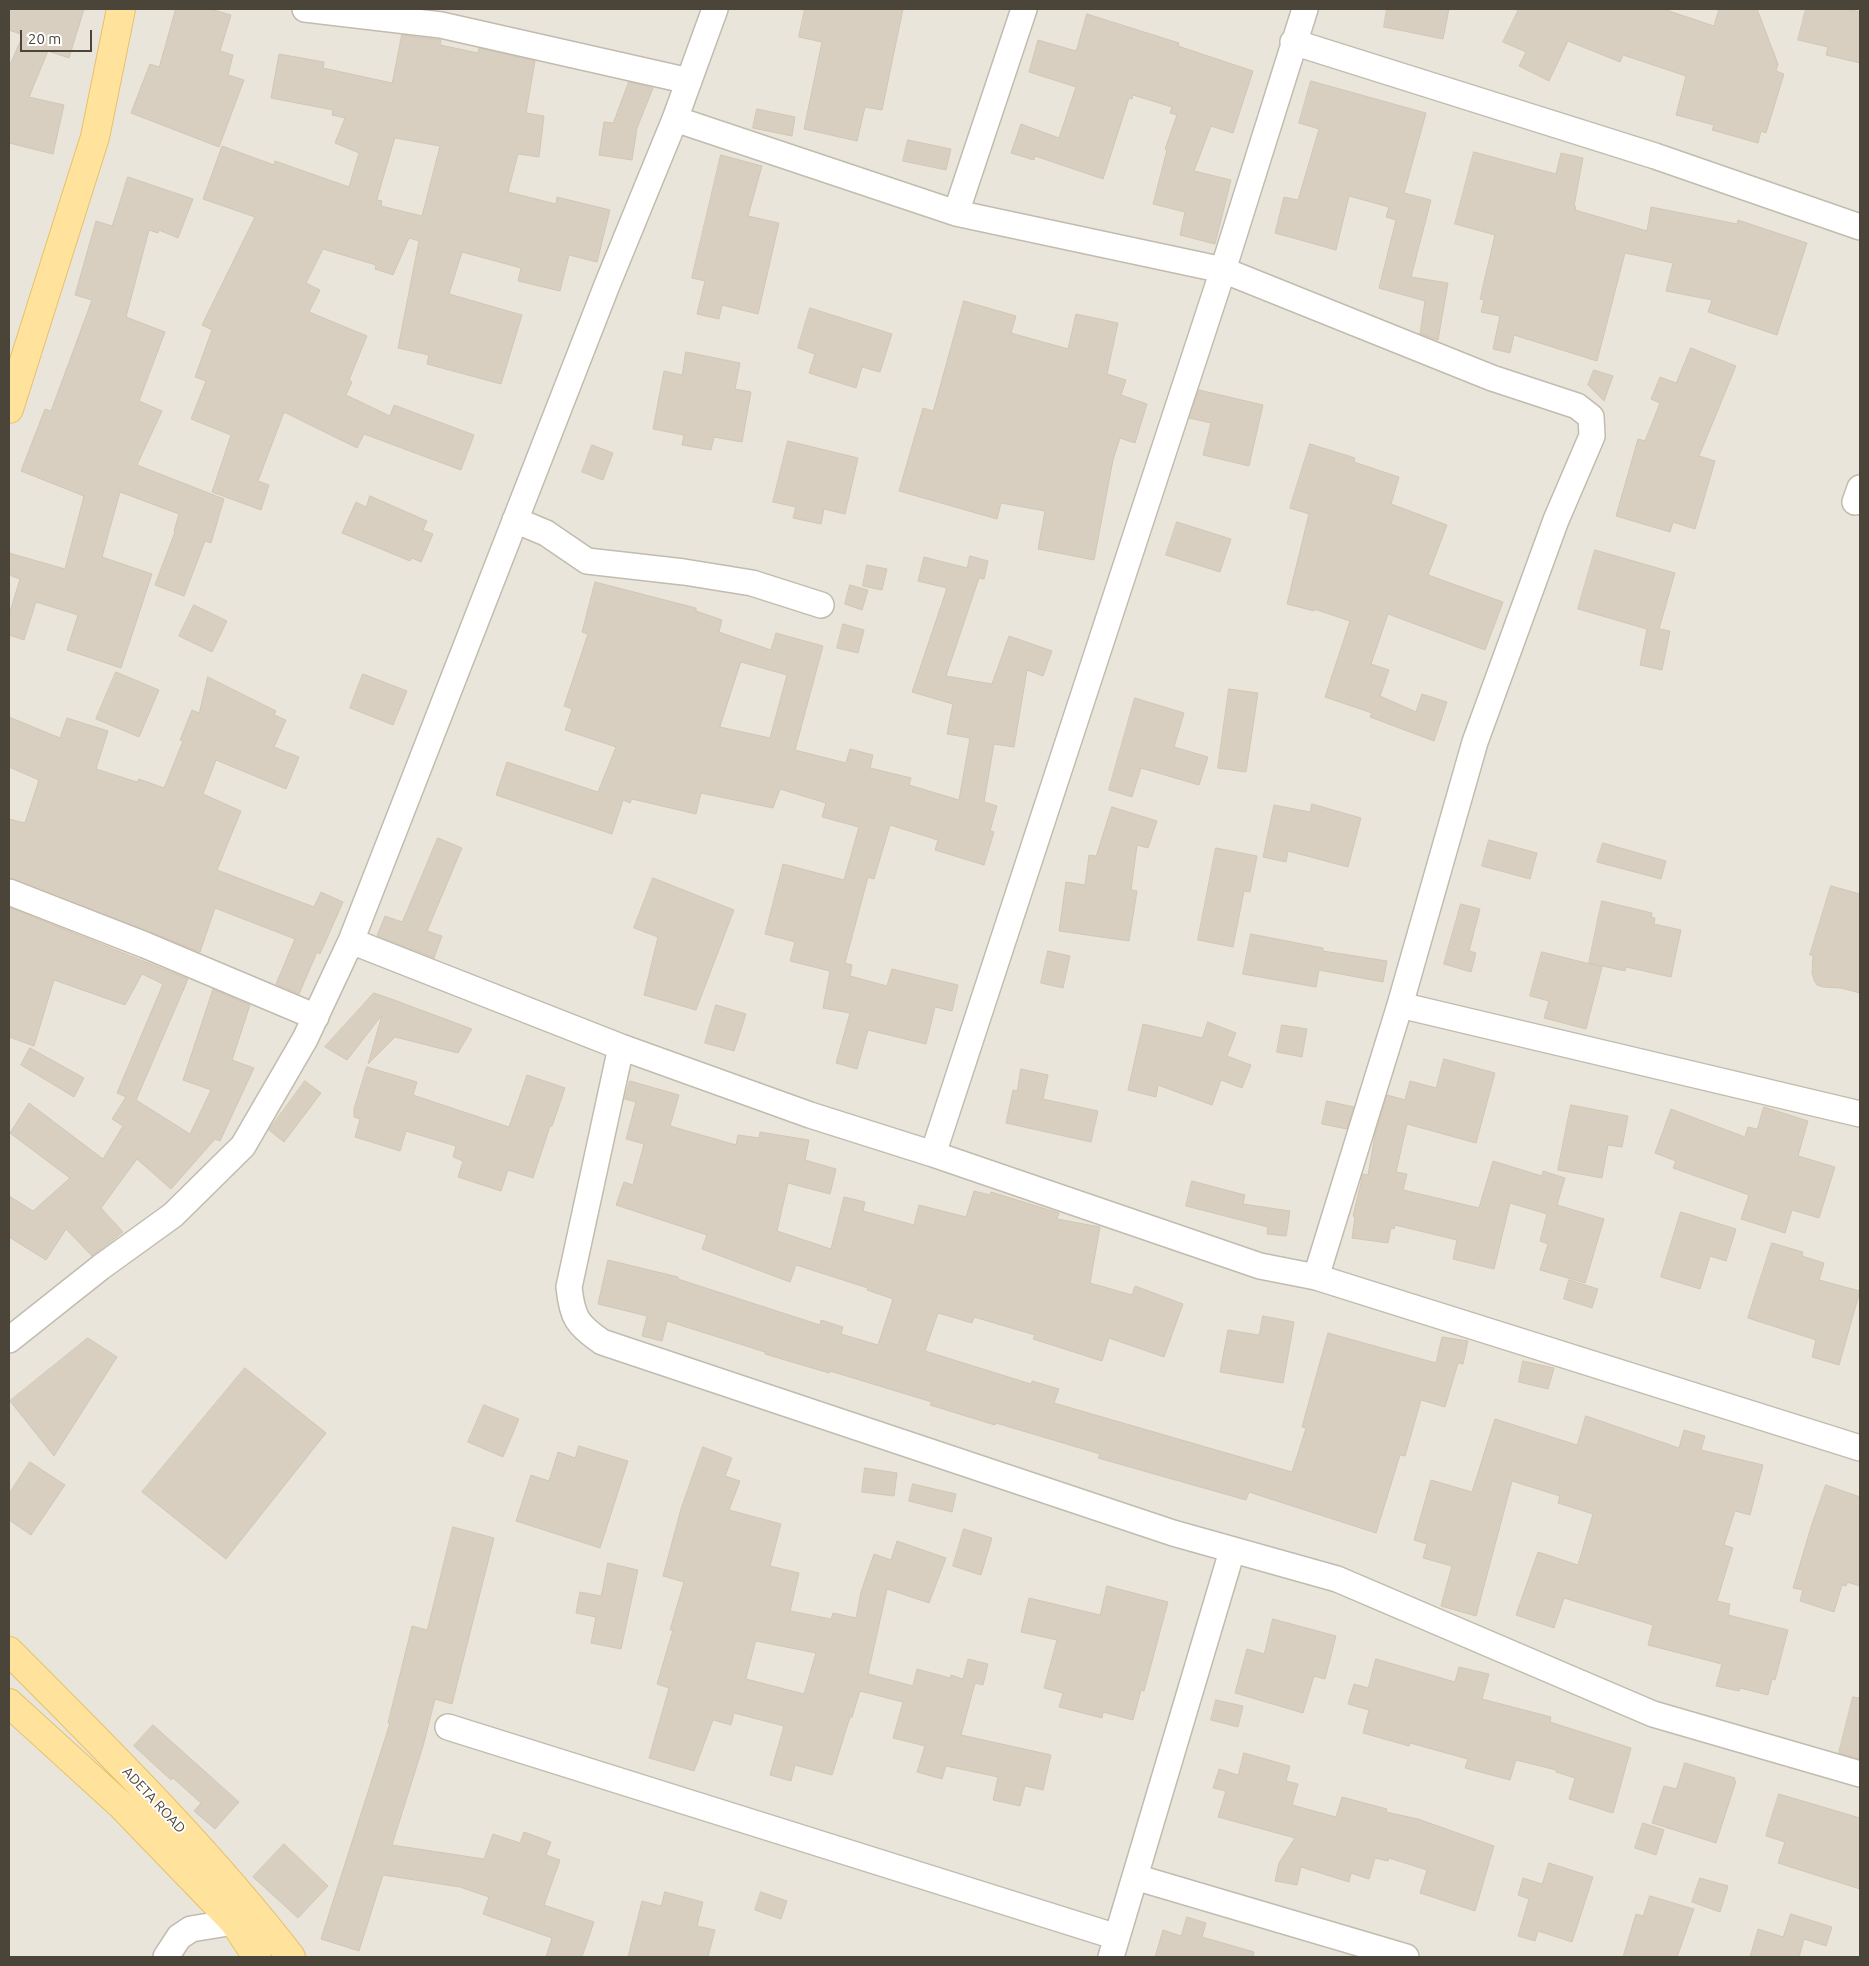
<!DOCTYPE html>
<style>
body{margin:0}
#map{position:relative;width:1869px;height:1966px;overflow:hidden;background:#f6f3ec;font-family:Ubuntu,sans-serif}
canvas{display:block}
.frame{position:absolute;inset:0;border:10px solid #4b4439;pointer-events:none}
.scale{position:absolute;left:20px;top:30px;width:72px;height:22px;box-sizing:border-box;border:2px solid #4b4439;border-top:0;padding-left:6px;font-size:15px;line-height:18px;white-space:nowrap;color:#4b4439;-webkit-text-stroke:4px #fff;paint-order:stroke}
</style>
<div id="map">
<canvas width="1869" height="1966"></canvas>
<div class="frame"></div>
<div class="scale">20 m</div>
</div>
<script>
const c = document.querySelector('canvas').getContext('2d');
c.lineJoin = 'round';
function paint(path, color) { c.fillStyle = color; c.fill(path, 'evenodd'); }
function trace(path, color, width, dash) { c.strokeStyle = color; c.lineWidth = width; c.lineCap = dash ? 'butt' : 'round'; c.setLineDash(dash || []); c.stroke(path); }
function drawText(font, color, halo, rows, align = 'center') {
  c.font = font + ' Ubuntu,sans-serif'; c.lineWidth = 4; c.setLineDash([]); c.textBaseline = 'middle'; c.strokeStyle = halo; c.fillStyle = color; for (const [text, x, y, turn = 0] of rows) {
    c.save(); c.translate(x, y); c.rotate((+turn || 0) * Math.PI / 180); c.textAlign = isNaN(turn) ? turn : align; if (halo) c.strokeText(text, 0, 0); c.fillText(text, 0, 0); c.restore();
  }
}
paint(new Path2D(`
 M9 9H1860V1957H9Z`), '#eae5da');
const building = new Path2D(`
 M9 9H84L69 58 48 51 29 97 64 105 53 154 9 143V67L23 35 9 30Z
 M176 9H210L231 15 220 51 233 55 228 75 244 80 219 147 131 113 150 64 159 67Z
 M805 9H903L882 110 865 107 857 141 804 129 822 42 799 37Z
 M1387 9H1449L1443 39 1384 27Z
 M1519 9H1663L1714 26 1719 9H1757L1778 64 1776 71 1784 74 1766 133 1761 131 1758 143 1712 130 1714 125 1676 115 1686 76 1623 55 1620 62 1568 41 1549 81 1519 66 1526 52 1503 42Z
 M1806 9H1847L1860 12V63L1826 55 1828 47 1798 40Z
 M1087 14 1179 43 1178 46 1253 71 1233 133 1211 126 1194 171 1231 180 1215 244 1180 235 1185 212 1153 204 1167 150 1165 149 1177 115 1170 113 1172 107 1133 95 1132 99 1129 98 1103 179 1035 156 1034 160 1011 153 1021 124 1059 138 1076 87 1029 72 1038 40 1076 51Z
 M402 35 441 40 440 45 478 53 479 48 535 61 526 113 544 116 539 157 518 154 508 192 556 204 557 197 610 210 597 262 569 255 560 291 518 281 521 268 462 252 449 294 522 315 501 384 427 364 429 355 398 348 419 241 409 238 393 275 375 269 376 265 323 249 306 283 320 290 309 312 367 336 349 380 352 382 346 395 390 416 394 405 474 435 461 470 364 434 357 448 284 412 258 481 269 485 261 510 212 492 231 435 191 419 206 381 195 377 212 330 202 325 255 217 203 199 222 146 274 165 275 161 349 187 359 153 335 143 345 118 332 115 333 110 271 98 279 54 324 62 323 68 392 83ZM395 138 440 146 422 216 381 206 382 201 377 200Z
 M1311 81 1426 113 1404 193 1431 200 1411 277 1448 283 1438 340 1420 334 1425 301 1379 288 1396 220 1386 217 1389 207 1349 196 1336 250 1275 233 1284 197 1298 200 1319 129 1299 123Z
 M629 82 653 88 637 128 632 160 599 155 604 122 613 123Z
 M757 109 795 117 792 136 753 128Z
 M908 140 951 149 946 170 903 161Z
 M1474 152 1556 174 1561 153 1583 158 1574 206 1576 207 1575 210 1647 231 1651 207 1737 224 1738 220 1807 243 1777 335 1708 312 1712 300 1666 291 1673 263 1625 253 1597 361 1514 335 1510 353 1493 349 1500 316 1481 312 1484 300 1480 299 1495 235 1455 224Z
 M721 155 762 166 748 216 779 223 758 314 722 305 719 319 697 314 705 281 692 278Z
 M128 177 193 199 178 238 159 230 158 233 149 230 126 317 165 332 139 401 162 411 137 465 224 499 211 543 205 541 184 596 155 585 175 532 174 531 179 514 120 492 102 557 152 574 121 668 67 650 78 615 36 602 24 640 9 635V615L20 579 9 575V553L65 569 84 496 21 471 45 409 51 411 92 300 75 295 96 221 112 226Z
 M964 301 1016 316 1011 333 1068 349 1076 314 1118 323 1107 374 1126 380 1121 395 1147 404 1135 443 1120 438 1113 460 1094 560 1038 549 1045 511 1001 503 997 519 899 491 923 408 933 411Z
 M810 308 892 334 880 372 862 367 856 388 809 373 815 354 798 348Z
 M1691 348 1736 366 1699 456 1715 461 1695 529 1673 522 1670 532 1616 516 1638 439 1645 441 1660 403 1651 399 1660 377 1676 383Z
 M686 352 740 363 735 389 751 392 742 442 714 437 711 450 682 445 684 435 653 429 664 371 682 375Z
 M1594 370 1613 376 1604 401 1588 385Z
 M1199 390 1263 405 1249 466 1203 455 1211 423 1189 418Z
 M788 441 858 458 845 514 824 509 821 524 793 518 796 507 773 502Z
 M1310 444 1355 458 1354 462 1399 477 1391 504 1447 525 1428 575 1503 602 1485 650 1388 614 1371 664 1389 670 1380 696 1416 712 1422 694 1447 702 1434 741 1370 717 1372 713 1325 697 1350 621 1314 609V611L1287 604 1309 514 1290 508Z
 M592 445 613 453 603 480 582 472Z
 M370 496 427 521 423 530 433 534 421 562 412 558 410 561 342 533 356 502 366 507Z
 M1177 522 1231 539 1220 572 1166 555Z
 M1595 550 1675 573 1659 629 1670 631 1662 670 1640 665 1647 629 1578 609Z
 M970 556 988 561 984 579 979 578 946 676 992 684 1009 636 1052 651 1043 676 1027 670 1014 747 994 744 984 802 997 806 990 831 994 832 984 865 935 850 938 840 890 825 874 879 868 877 845 963 852 965 850 976 887 986 892 969 958 985 952 1011 935 1007 926 1044 868 1030 857 1069 836 1063 850 1013 823 1008 830 971 790 961 795 942 765 934 783 864 844 880 859 827 822 817 826 803 780 789 773 808 701 793 696 814 632 799 630 803 623 800 612 834 496 795 507 762 598 792 616 747 565 730 572 709 564 706 588 634 582 632 595 582 696 608V611L722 620 719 632 771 650 776 633 823 646 795 750 846 763 850 749 873 755 870 768 911 778 909 785 959 800 970 738 947 734 953 704 912 692 947 588 918 581 924 557 967 568ZM741 662 787 675 770 738 720 727Z
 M867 565 887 569 882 590 863 586Z
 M850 585 868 590 862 610 845 604Z
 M194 605 227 621 212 652 179 636Z
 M843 624 864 630 858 653 837 648Z
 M116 672 159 690 139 737 96 719Z
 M363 674 407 691 393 725 350 708Z
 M208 677 276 711 274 715 286 720 274 747 299 757 286 789 216 760 203 794 241 811 217 870 314 907 321 892 343 902 320 954 317 952 299 994 276 984 295 939 215 908 200 952 150 932 9 878V819L25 823 39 780 9 767V717L60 738 67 718 108 731 96 769 137 782 139 779 164 788 183 741 180 740 192 710 199 713Z
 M1229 689 1258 693 1246 772 1218 768Z
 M1135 698 1184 713 1174 747 1208 757 1199 785 1141 768 1132 797 1109 790Z
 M1312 804 1361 818 1348 867 1288 851 1286 862 1263 857 1274 805 1310 812Z
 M1112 807 1157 821 1148 848 1137 845 1131 890 1137 891 1129 941 1059 931 1066 882 1085 885 1089 855 1096 856Z
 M438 838 462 848 427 931 442 936 434 958 377 936 385 916 402 922Z
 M1489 840 1537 853 1530 879 1482 866Z
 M1603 843 1666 861 1661 879 1597 862Z
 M1216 848 1257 856 1250 892 1244 891 1233 947 1198 940Z
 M653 878 734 910 696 1010 644 995 658 937 634 928Z
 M1831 886 1860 894V993L1841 988 1823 987 1817 985 1814 980 1812 973 1813 955H1810Z
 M1602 901 1652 913 1651 917 1655 918 1654 924 1681 930 1671 977 1626 967 1625 971 1589 963Z
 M1461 904 1480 909 1469 951 1476 953 1471 972 1444 964Z
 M9 907 188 979 136 1100 190 1134 211 1090 183 1080 213 989 250 1005 232 1060 254 1068 220 1141 215 1139 171 1189 137 1159 101 1208 123 1232 92 1256 66 1229 46 1260 9 1237V1196L33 1211 70 1178 10 1133 29 1103 103 1159 123 1126 112 1119 126 1097 117 1093 163 984 142 974 125 1005 54 980 34 1046 9 1037Z
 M1251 934 1323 948V951L1387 961 1383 982 1319 970 1316 987 1243 974Z
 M1048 951 1070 956 1063 988 1041 983Z
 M1542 952 1602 967 1586 1029 1544 1018 1549 1001 1530 996Z
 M374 993 394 1000 472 1029 458 1053 395 1037 368 1064 382 1015 347 1060 325 1047Z
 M716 1005 746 1014 734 1051 705 1043Z
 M1208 1022 1236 1033 1227 1056 1251 1065 1242 1088 1221 1080 1212 1105 1158 1085 1156 1097 1128 1090 1143 1024 1202 1038Z
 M1282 1025 1307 1029 1302 1057 1277 1052Z
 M30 1048 84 1078 74 1097 21 1065Z
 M1444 1059 1495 1073 1476 1143 1407 1124 1396 1172 1407 1174 1403 1190 1479 1208 1493 1161 1542 1176 1543 1171 1565 1178 1557 1205 1604 1219 1585 1283 1540 1270 1548 1244 1540 1241 1547 1214 1510 1203 1494 1269 1453 1259 1457 1240 1395 1225 1394 1229 1391 1228 1388 1243 1352 1238 1355 1217 1353 1216 1363 1174 1368 1175 1375 1135 1387 1095 1405 1100 1410 1081 1436 1088Z
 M367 1067 417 1082 413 1095 509 1127 527 1075 565 1088 552 1126H550L533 1178 508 1170 501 1191 458 1177 463 1161 453 1157 456 1146 406 1131 400 1151 355 1137 360 1119 354 1117V1109Z
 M1021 1069 1048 1075 1043 1099 1098 1111 1091 1142 1006 1123 1013 1090 1017 1091Z
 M305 1081 321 1093 284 1142 269 1130Z
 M630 1081 679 1095 670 1126 736 1145 738 1135 759 1138 760 1132 809 1140 805 1160 836 1169 830 1194 788 1183 777 1231 831 1249 844 1197 865 1202 863 1211 914 1225 919 1205 966 1217 974 1191 990 1195 991 1192 1059 1213 1057 1219 1100 1227 1090 1283 1132 1295 1135 1286 1183 1304 1164 1357 1109 1338 1102 1361 1033 1339 1035 1335 974 1317 972 1323 938 1313 925 1351 1031 1384 1032 1381 1059 1389 1054 1403 1292 1472 1306 1428 1302 1427 1328 1333 1436 1363 1442 1337 1468 1341 1463 1364 1458 1363 1445 1407 1421 1400 1405 1456 1400 1455 1376 1533 1249 1492 1246 1500 1098 1458 1100 1454 996 1423 995 1425 930 1405 932 1402 830 1371 829 1373 765 1354V1352L667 1321 662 1341 642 1336 647 1316 598 1304 608 1260 678 1277V1279L820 1325 821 1320 843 1327 841 1334 878 1345 893 1299 867 1290 868 1288 796 1265 790 1282 702 1249 707 1235 616 1205 624 1182 633 1185 644 1144 626 1139 636 1102 625 1099Z
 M1327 1101 1354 1107 1347 1129 1322 1124Z
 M1571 1105 1628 1116 1622 1147 1608 1145 1602 1178 1558 1170Z
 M1764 1107 1808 1121 1798 1156 1835 1167 1819 1218 1792 1210 1785 1233 1741 1219 1749 1195 1673 1168 1676 1161 1655 1153 1671 1109 1745 1137 1748 1127 1757 1129Z
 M1192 1181 1245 1195 1243 1204 1290 1211 1286 1236 1267 1234 1268 1227 1186 1206Z
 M1681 1212 1736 1229 1726 1261 1710 1256 1700 1289 1661 1277Z
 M1772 1243 1803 1252 1802 1256 1824 1263 1819 1280 1860 1291 1839 1365 1812 1357 1816 1340 1748 1318Z
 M1569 1280 1598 1289 1592 1308 1564 1299Z
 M1263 1316 1294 1322 1283 1383 1220 1372 1228 1330 1259 1335Z
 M88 1338 117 1357 54 1456 10 1401Z
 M1523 1361 1554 1368 1548 1389 1519 1382Z
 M245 1368 326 1433 226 1559 142 1492Z
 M484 1405 519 1419 503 1457 468 1442Z
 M1586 1416 1679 1448 1684 1430 1705 1436 1701 1450 1763 1465 1750 1515 1735 1511 1724 1545 1733 1548 1717 1601 1730 1604 1728 1615 1788 1630 1775 1680 1772 1679 1768 1695 1740 1688 1739 1691 1716 1686 1722 1664 1648 1645 1653 1625 1564 1598 1554 1628 1516 1615 1538 1552 1578 1565 1593 1514 1558 1503 1560 1496 1512 1481 1476 1616 1441 1606 1452 1566 1423 1558 1427 1544 1414 1540 1431 1480 1472 1492 1495 1419 1577 1445Z
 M579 1446 628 1461 600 1548 516 1521 531 1475 549 1481 558 1452 575 1458Z
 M703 1447 732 1458 725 1476 740 1481 729 1510 781 1524 770 1566 799 1573 790 1611 831 1619 833 1613 856 1618 861 1592 874 1554 891 1560 897 1541 946 1558 929 1603 887 1589 868 1674 913 1686 917 1669 950 1678 951 1675 963 1679 968 1659 988 1664 983 1685 975 1683 961 1735 1051 1755 1043 1790 1025 1786 1020 1806 993 1800 998 1777 946 1766 942 1779 917 1772 925 1746 893 1738 903 1702 860 1691 852 1717H850L832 1775 795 1765 791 1781 770 1775 784 1726 734 1713 731 1725 713 1720 694 1771 649 1758 669 1688 657 1684 673 1630H670L684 1582 663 1576 681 1509ZM756 1641 816 1653 804 1694 746 1679Z
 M30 1462 65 1485 31 1535 9 1520V1494Z
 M865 1468 897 1473 894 1496 862 1492Z
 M913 1484 956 1494 952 1512 909 1501Z
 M1826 1485 1860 1497V1586L1847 1582 1846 1586 1842 1585 1834 1612 1800 1601 1803 1590 1793 1588 1811 1527Z
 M453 1527 494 1538 452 1704 435 1699 423 1746 392 1845 484 1859 493 1834 520 1843 524 1832 551 1842 546 1855 560 1860 544 1905 594 1922 582 1957H546L552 1938 483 1914 489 1897 460 1887 383 1875 359 1951 321 1939 390 1723H388L412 1626 427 1630Z
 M964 1529 992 1538 981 1575 953 1566Z
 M608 1563 638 1570 621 1649 591 1643 596 1617 576 1613 580 1592 601 1596Z
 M1107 1586 1168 1602 1144 1691 1141 1690 1133 1720 1103 1712 1102 1718 1059 1707 1063 1693 1044 1688 1057 1640 1021 1632 1029 1598 1100 1615Z
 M1273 1619 1336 1636 1325 1679 1314 1676 1303 1713 1235 1693 1247 1649 1264 1654Z
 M1376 1659 1455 1682 1459 1667 1489 1674 1482 1699 1551 1717 1550 1722 1631 1748 1613 1813 1569 1799 1575 1778 1556 1772V1770L1516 1760 1510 1780 1465 1768 1468 1759 1410 1743 1409 1746 1363 1733 1369 1710 1348 1704 1354 1684 1368 1688Z
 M1853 1697 1860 1698V1759L1839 1753Z
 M1216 1700 1243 1706 1238 1727 1211 1720Z
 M153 1725 239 1802 215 1829 194 1811 201 1803 173 1778 171 1780 134 1746Z
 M1244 1753 1290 1766 1286 1781 1298 1784 1292 1805 1336 1817 1342 1797 1387 1809 1386 1812 1418 1819 1494 1846 1475 1911 1420 1893 1427 1870 1389 1858 1388 1861 1375 1858 1369 1879 1351 1873 1349 1882 1301 1867 1297 1885 1275 1881 1279 1863 1295 1838 1218 1817 1226 1791 1213 1788 1219 1769 1238 1775Z
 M1685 1763 1735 1778 1734 1781H1736L1716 1843 1652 1823 1664 1786 1676 1789Z
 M1779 1794 1860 1818V1889L1778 1863 1785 1842 1766 1836Z
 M1643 1823 1664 1830 1656 1855 1635 1848Z
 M284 1844 328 1886 298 1918 253 1877Z
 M1549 1863 1593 1877 1572 1942 1538 1931 1535 1941 1518 1936 1529 1899 1518 1895 1523 1878 1542 1884Z
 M1700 1878 1728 1886 1720 1912 1692 1902Z
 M665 1892 703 1902 697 1926 715 1930 708 1957H628L642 1901 661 1906Z
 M761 1892 787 1901 781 1919 755 1910Z
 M1650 1896 1694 1909 1677 1957H1623L1636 1914 1643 1916Z
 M1791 1914 1832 1927 1826 1946 1804 1939 1799 1957H1750L1758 1929 1783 1937Z
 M1187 1917 1206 1923 1202 1937 1254 1952 1253 1957H1155L1163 1930 1181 1936Z`);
paint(building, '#d8cfc1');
trace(building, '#d3c7b4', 1);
const minor = new Path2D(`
 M305 9 441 25 689 81
 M1293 42 1655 156 1860 227
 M675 119 956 213 1223 270 1492 378 1577 406 1591 417 1592 436 1556 520 1475 742 1400 1005 1316 1277
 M956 213 1024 9
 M1855 502 1860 488
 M515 520 546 533 587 561 684 572 752 583 821 605
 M9 892 145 945 316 1017
 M351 941 621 1047 810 1115 933 1154 1260 1266 1316 1277 1860 1448
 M1400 1005 1860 1114
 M621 1047 569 1287C572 1317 577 1325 602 1342L1173 1533 1337 1579 1653 1714 1860 1774
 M933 1154 1223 270 1305 9
 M9 1340 101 1267 173 1215 243 1146 305 1039 351 941 607 285 675 119 715 9
 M448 1727 1117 1937
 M1135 1877 1406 1957
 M166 1957 179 1937 191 1929 234 1922
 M1111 1957 1232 1551`);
const major = new Path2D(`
 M9 409 95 137 121 9
 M9 1651C107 1750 206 1847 291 1957
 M9 1703 122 1806 234 1922 257 1957`);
trace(minor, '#c2bbae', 28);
trace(major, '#e6c16a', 30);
trace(minor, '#fff', 25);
trace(major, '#ffe39c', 28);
drawText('14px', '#4b4439', '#fff', [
 ["ADETA ROAD",154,1800,47]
]);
</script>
